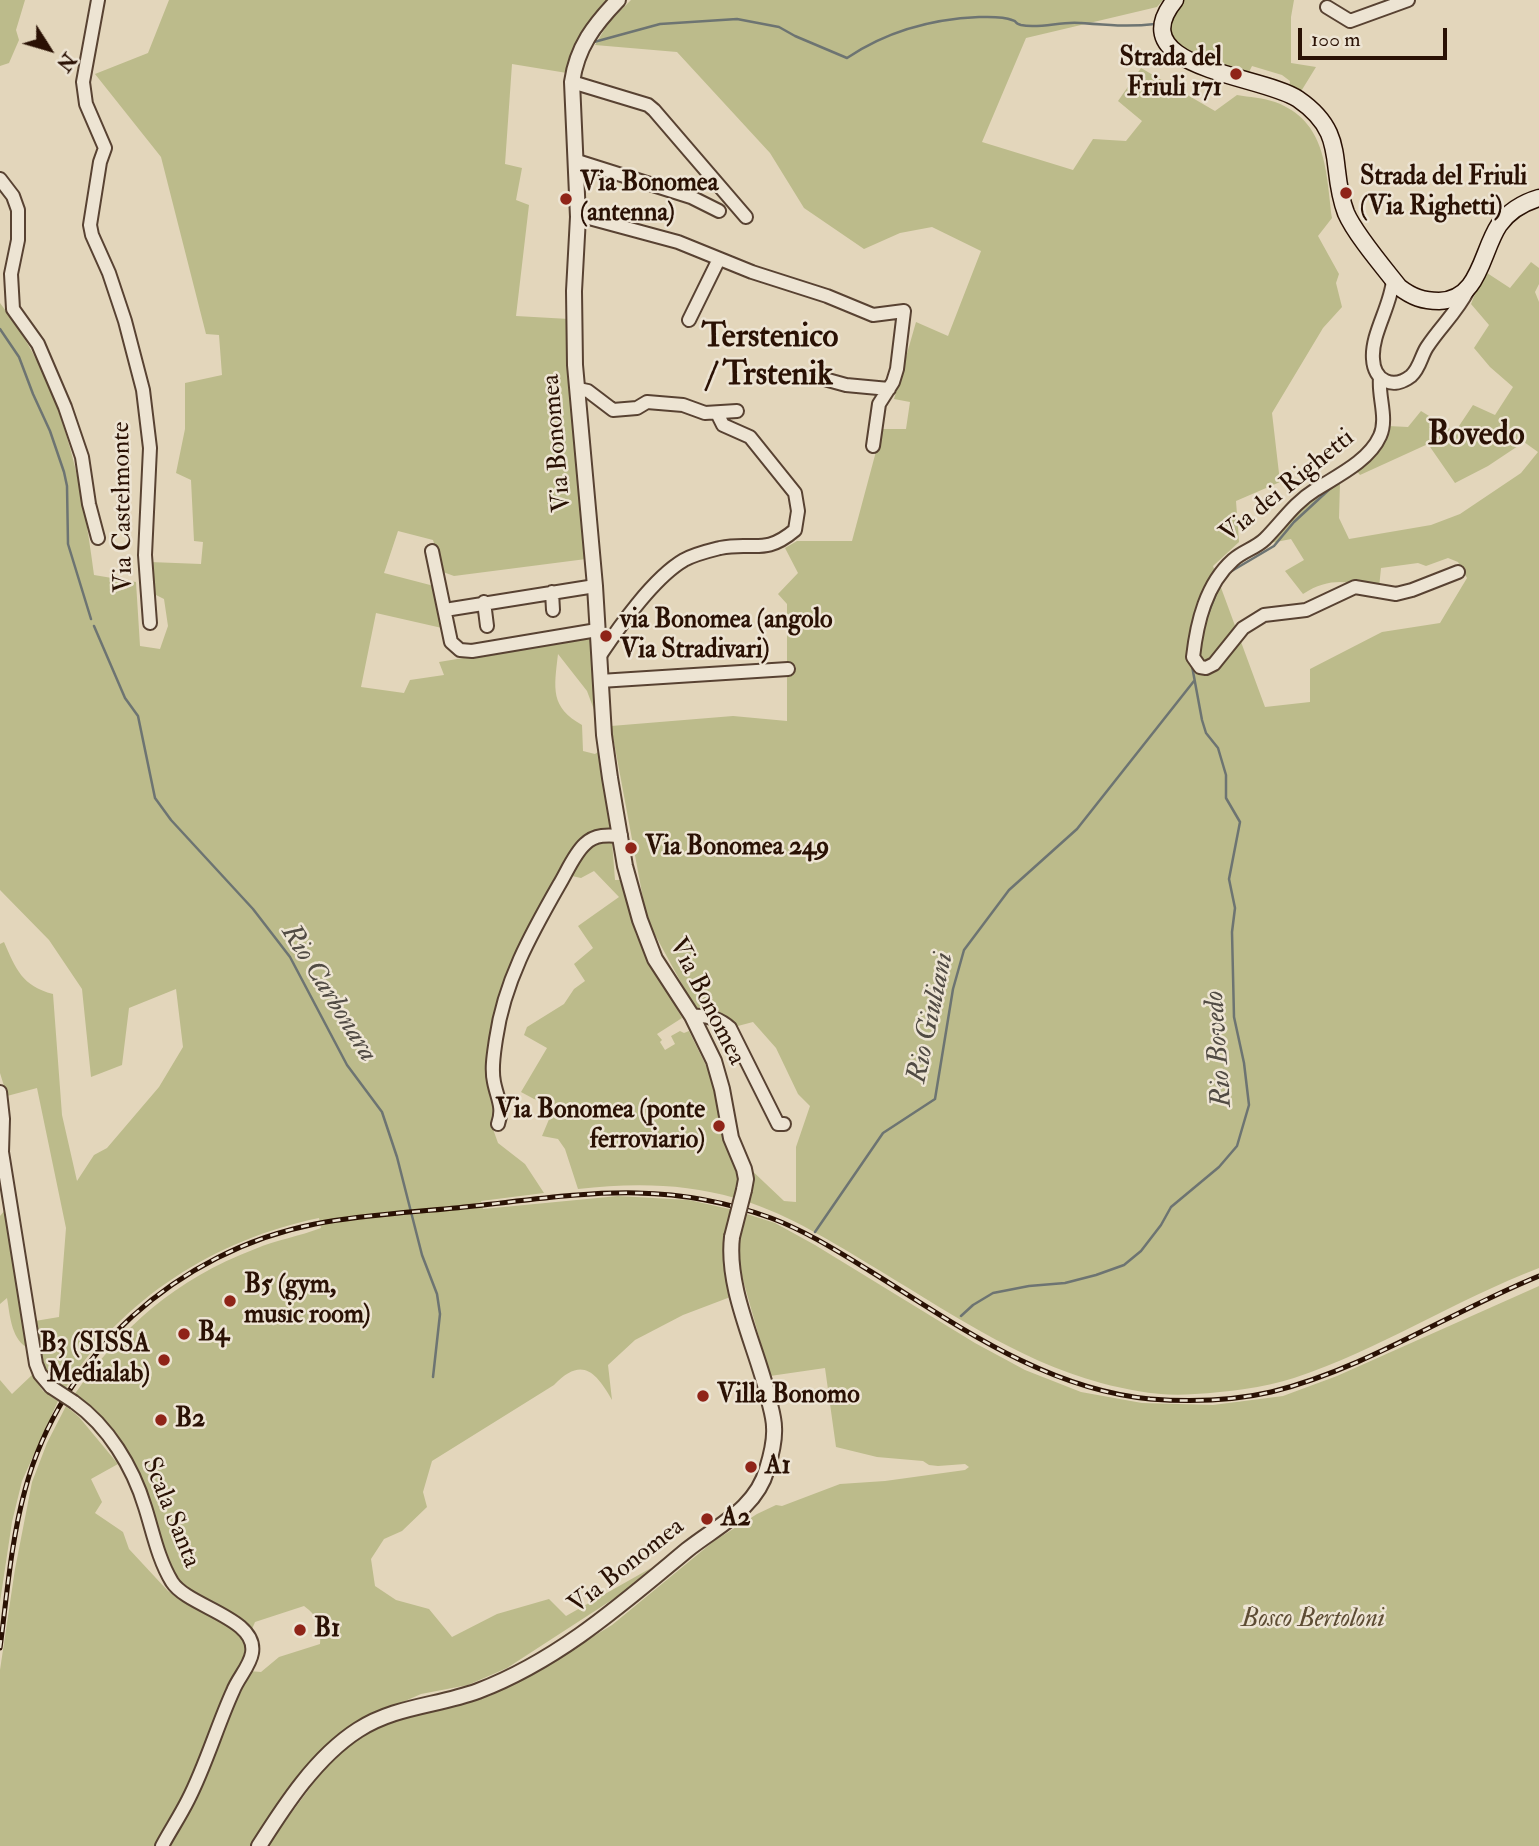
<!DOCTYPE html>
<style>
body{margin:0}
#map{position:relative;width:1539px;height:1846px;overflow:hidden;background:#e3d6bb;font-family:"IM FELL Double Pica",serif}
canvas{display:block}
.north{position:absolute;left:14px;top:14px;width:70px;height:70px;-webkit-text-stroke:5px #ede4d3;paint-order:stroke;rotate:127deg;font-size:19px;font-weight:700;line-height:28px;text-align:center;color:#2a1104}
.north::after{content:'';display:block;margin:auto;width:24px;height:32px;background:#2a1104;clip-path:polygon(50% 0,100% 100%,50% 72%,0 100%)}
.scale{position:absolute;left:1298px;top:28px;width:149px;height:32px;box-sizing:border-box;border:4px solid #2a1104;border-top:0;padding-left:9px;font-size:21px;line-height:24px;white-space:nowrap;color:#2a1104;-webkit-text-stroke:5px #ede4d3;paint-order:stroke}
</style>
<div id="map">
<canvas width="1539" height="1846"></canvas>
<div class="north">N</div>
<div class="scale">100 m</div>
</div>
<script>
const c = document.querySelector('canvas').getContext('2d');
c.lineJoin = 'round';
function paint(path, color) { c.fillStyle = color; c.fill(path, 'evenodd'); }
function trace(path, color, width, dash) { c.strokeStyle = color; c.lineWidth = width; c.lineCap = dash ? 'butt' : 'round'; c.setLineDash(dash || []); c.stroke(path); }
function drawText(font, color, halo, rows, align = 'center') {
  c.font = font + ' "IM FELL Double Pica",serif'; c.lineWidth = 5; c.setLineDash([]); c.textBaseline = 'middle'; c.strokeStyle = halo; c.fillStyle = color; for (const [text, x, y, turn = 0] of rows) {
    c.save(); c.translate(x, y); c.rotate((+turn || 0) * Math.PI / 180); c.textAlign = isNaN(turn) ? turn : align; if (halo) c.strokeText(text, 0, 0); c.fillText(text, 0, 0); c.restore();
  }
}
paint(new Path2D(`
 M0 0H25L16 30 19 40 9 63 0 66Z
 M169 0H608L594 16 567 73 512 64 505 164 522 168 516 200 529 205 516 316 569 319 586 559 454 576 443 572 433 540 398 531 384 573 434 586 442 628 376 613 361 687 404 693 410 680 444 675 439 662 591 637 599 723 587 691 558 654C554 689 550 707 582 725L583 751 595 754 601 750 615 830 576 848 524 936 501 988 488 1058 495 1110 493 1129 498 1143 525 1164 544 1193 481 1201 483 1209 618 1196 689 1200 734 1210 775 1223 815 1245 975 1343 1025 1370 1081 1392 1142 1403 1213 1405 1283 1396 1337 1376 1539 1286V1846H267L318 1777 344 1748 373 1728 426 1710 490 1696 548 1664 612 1625 714 1541 757 1514 776 1505 782 1506 840 1484 885 1481 965 1470 969 1467 965 1464 938 1466 929 1465 923 1461 877 1457 836 1447 825 1368 770 1376 736 1255 727 1236 724 1256 733 1296 683 1315 635 1340 608 1365 612 1400C595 1370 581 1357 554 1385L432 1461 423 1492 427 1507 402 1531 384 1539 371 1559 375 1586 396 1600 429 1609 452 1637 497 1614 549 1599 566 1616 651 1568 621 1594 507 1668 468 1685 421 1694 360 1721 331 1743 254 1846H167L249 1671 261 1672 279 1657 320 1644C322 1627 318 1616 304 1606L255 1622 250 1634 191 1596 170 1571 129 1457 116 1433 97 1413 74 1395C123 1326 174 1280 255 1249 276 1240 300 1236 321 1228L319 1218C216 1239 121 1299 65 1389L54 1383 43 1371 35 1321 59 1317 66 1228 37 1088 7 1096 0 1073V944L4 942C16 969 22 986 53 994L62 1115 77 1181 94 1155 107 1148 159 1087 183 1047 176 989 129 1008 122 1065 91 1077 82 989 49 940 0 890V303C61 380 82 479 94 575L136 582 140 646 160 649 168 626 164 599 152 593 150 562 201 564 203 542 194 541 191 480 176 473 185 429V383L222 375 219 335 206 334 161 157 95 74 148 53Z
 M631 0H1163L1157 7 1026 38 982 142 1073 170 1093 139 1126 141 1142 121 1118 101 1141 68 1215 111 1237 95C1249 97 1264 98 1275 102 1327 121 1326 171 1332 218L1318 236 1339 274 1336 283 1342 307 1323 328 1272 413 1280 482 1236 501 1239 542 1213 566 1265 707 1310 702V669L1382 632 1440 623 1467 578 1458 562 1448 558 1426 566 1418 563 1381 568 1379 588C1350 582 1330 576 1303 594L1285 571 1304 560 1291 539 1266 544 1308 503 1340 483 1339 518 1349 539 1431 525 1460 514 1521 473 1538 452 1524 442 1488 466 1455 483 1428 444 1360 475 1355 469 1388 426 1408 427 1421 411 1455 432 1473 405 1495 415 1513 387 1490 367 1474 348 1489 325 1471 304 1484 271 1510 288 1531 262 1539 268V284L1535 292 1539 302V1268C1455 1300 1379 1350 1294 1378 1262 1388 1228 1392 1195 1394 1162 1397 1132 1391 1101 1383 1016 1360 943 1308 867 1263 826 1238 782 1211 735 1198 683 1183 631 1183 578 1189L565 1149 558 1139 542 1136 555 1105 534 1099 521 1092 547 1048 524 1035 527 1027 564 1004 574 989 585 981 574 964 593 948 578 926 619 897 594 871 581 878 572 876C583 856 587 842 612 841L615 880H624L636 935 682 1018 657 1034 662 1040 660 1042 665 1050 675 1044 671 1036 680 1031 684 1033 689 1031 716 1086 723 1132 739 1181 746 1165 784 1201 796 1202V1147L810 1106 798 1094 776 1048 753 1022 734 1027 727 1019 696 1010 647 920 611 726 733 716 787 721V604L778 594 798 573 785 548 797 541H852L882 429H906L910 402 894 399 916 322 948 336 981 251 932 227 900 233 864 249 804 208 770 153 677 52 595 45 609 22Z
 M1184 0H1294L1291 17V63L1316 67 1300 93 1289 87 1290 81 1282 75 1252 66 1248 74C1213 65 1138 48 1184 0Z
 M6 1209 26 1347C11 1337 10 1315 7 1298L0 1304V1216Z
 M32 1375 43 1391 58 1401 22 1481 12 1522 0 1602V1380L12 1394Z
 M66 1406 79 1417 118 1464 91 1479 102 1502 95 1513 123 1532 129 1549 168 1591 240 1633 248 1648 179 1809 156 1846H0V1670L15 1569 32 1482 47 1443Z`), '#bcbb8b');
trace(new Path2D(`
 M594 42 660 24 737 19 779 27 795 36 847 58C887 31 932 19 979 17 989 17 1003 16 1012 20 1019 22 1013 23 1021 25 1040 29 1061 21 1080 23 1105 25 1129 27 1155 24
 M0 329 19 357 33 394 50 431 64 472 67 486 68 544 91 619
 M1230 572 1274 546 1294 522 1334 485
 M1204 624 1217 591
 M94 626 125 698 138 716 155 798 171 820 253 909 290 957 347 1065 382 1112 397 1157 422 1255 437 1294 440 1314 433 1377
 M815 1232 883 1133 935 1099 953 989 964 950 1009 890 1077 829 1194 681
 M961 1316 973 1305 993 1293 1029 1286 1065 1283 1096 1275 1124 1265 1141 1251 1161 1225 1171 1207 1219 1167 1237 1146 1249 1105 1244 1063 1234 1017 1232 932 1235 908 1229 879 1240 822 1226 798V775L1218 748 1206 733 1202 720 1192 666`), '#6d7472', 2.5);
const minor = new Path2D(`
 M98 0 83 82 86 104 105 148 100 162 90 225 92 235 109 273 125 321 143 390 150 448 145 555 150 623
 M1327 7 1350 21 1408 0
 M572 82 648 105 654 110 746 217
 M577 161 691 197 719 211
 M0 179 13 196 18 210V240L11 274 13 309 38 344 65 407 82 457 89 504 98 538
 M578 217 589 218 678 242 752 272 827 296 873 315 904 311 897 369 893 382 879 404 873 446
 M1393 280C1391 306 1371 334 1373 359 1374 381 1393 390 1411 376 1420 368 1421 356 1427 347 1440 327 1457 312 1468 290
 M689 320 719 259
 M817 377 846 385 889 389
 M1380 378C1378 397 1388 418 1380 436 1369 461 1337 476 1315 490 1294 503 1282 522 1265 539 1256 548 1243 551 1233 560 1206 584 1197 622 1193 657L1200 667 1206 668 1214 664 1243 628 1264 615 1306 610 1355 587 1396 594 1412 590 1458 572
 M578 389 588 391 613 410 637 408 647 402 683 405 705 413 737 411
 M432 551 451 642 460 650 472 651 597 630
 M552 592 553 610
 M484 602 487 626
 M445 610 595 586
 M599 657C619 627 653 578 684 560 695 554 708 551 720 548 754 541 764 556 795 530L798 511 795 493 750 437 723 425 717 413
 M600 681 788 669
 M692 1016C706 1015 719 1018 730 1028L778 1124H784
 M0 1092 3 1119 2 1152 36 1364 40 1374 51 1387
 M498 1124C504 1107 497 1098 494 1082 491 1068 494 1053 496 1039 504 982 531 934 559 885 567 872 574 854 585 844 595 834 608 835 621 836
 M74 1402C108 1426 133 1467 145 1507 153 1532 158 1559 172 1582 188 1607 258 1618 252 1653 250 1666 238 1678 233 1691 217 1726 206 1765 188 1800 180 1816 170 1831 162 1846`);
const tertiary = new Path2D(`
 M618 0C594 25 577 47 572 82L578 217 574 291 575 365 595 586 604 735 610 778 625 866 640 920 655 959 692 1016 714 1061 722 1089 731 1138 744 1169 746 1179 744 1190
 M259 1846C285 1805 316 1757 358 1730 395 1706 437 1706 478 1691 559 1660 622 1604 687 1550 717 1526 756 1509 767 1469 771 1456 775 1440 774 1427 774 1417 770 1406 768 1396 756 1346 726 1288 732 1237`);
const secondary = new Path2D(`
 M1175 0C1119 69 1263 75 1298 99 1349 134 1328 166 1346 213 1355 234 1384 268 1399 287 1412 297 1423 301 1439 301 1480 300 1481 252 1499 225 1509 211 1522 203 1539 198`);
trace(minor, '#584232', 16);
trace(tertiary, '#584232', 18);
trace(secondary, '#2a1104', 19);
trace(minor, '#ede4d3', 12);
trace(tertiary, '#ede4d3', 14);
trace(secondary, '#ede4d3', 16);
const rail = new Path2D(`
 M0 1648C7 1595 11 1541 25 1490 61 1355 178 1251 315 1224 367 1214 421 1212 474 1206 583 1194 664 1179 771 1218 806 1231 839 1252 870 1271 957 1325 1045 1389 1150 1399 1190 1402 1232 1401 1271 1392 1365 1369 1450 1312 1539 1276`);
trace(rail, '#2a1104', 5);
trace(rail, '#ede4d3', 2.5, [8]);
const minorBridge = new Path2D(`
 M51 1387 74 1402`);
const tertiaryBridge = new Path2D(`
 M732 1237 744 1190`);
trace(minorBridge, '#584232', 16, []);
trace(tertiaryBridge, '#584232', 18, []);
trace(minorBridge, '#ede4d3', 12);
trace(tertiaryBridge, '#ede4d3', 14);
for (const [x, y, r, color] of [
 [1236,74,7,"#8f2418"],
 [1346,193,7,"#8f2418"],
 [566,199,7,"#8f2418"],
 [606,636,7,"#8f2418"],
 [631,848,7,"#8f2418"],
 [719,1126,7,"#8f2418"],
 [230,1301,7,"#8f2418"],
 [184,1334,7,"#8f2418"],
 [164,1360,7,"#8f2418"],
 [703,1396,7,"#8f2418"],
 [161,1420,7,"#8f2418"],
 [751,1467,7,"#8f2418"],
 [707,1519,7,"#8f2418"],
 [300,1630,7,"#8f2418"]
]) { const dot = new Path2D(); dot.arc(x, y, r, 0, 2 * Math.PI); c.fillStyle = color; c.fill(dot); trace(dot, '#ede4d3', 2.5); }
drawText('bold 26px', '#2a1104', '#ede4d3', [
 ["Strada del",1222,59,"right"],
 ["Friuli 171",1222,89,"right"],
 ["Strada del Friuli",1360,178],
 ["(Via Righetti)",1360,208],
 ["Via Bonomea",580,184],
 ["(antenna)",580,214],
 ["via Bonomea (angolo",620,621],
 ["Via Stradivari)",620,651],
 ["Via Bonomea 249",645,848],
 ["Via Bonomea (ponte",705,1111,"right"],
 ["ferroviario)",705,1141,"right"],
 ["B5 (gym,",244,1286],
 ["music room)",244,1316],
 ["B4",198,1334],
 ["B3 (SISSA",150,1345,"right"],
 ["Medialab)",150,1375,"right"],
 ["Villa Bonomo",717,1396],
 ["B2",175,1420],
 ["A1",765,1467],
 ["A2",721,1519],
 ["B1",314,1630]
], 'left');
drawText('26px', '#2a1104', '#ede4d3', [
 ["Via Bonomea",558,443,-95],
 ["Via dei Righetti",1288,487,-39],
 ["Via Castelmonte",124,507,-91],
 ["Via Bonomea",706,1002,63],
 ["Scala Santa",170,1513,68],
 ["Via Bonomea",627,1567,-38]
]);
drawText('italic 26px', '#5d4c33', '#ede4d3', [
 ["Bosco Bertoloni",1313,1620]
]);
drawText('italic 28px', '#514b44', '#ede4d3', [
 ["Rio Carbonara",328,994,58],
 ["Rio Giuliani",932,1018,-78],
 ["Rio Bovedo",1220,1049,-94]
]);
drawText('bold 33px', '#2a1104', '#ede4d3', [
 ["Terstenico",770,339],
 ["/ Trstenik",770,377],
 ["Bovedo",1476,437]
]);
</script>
